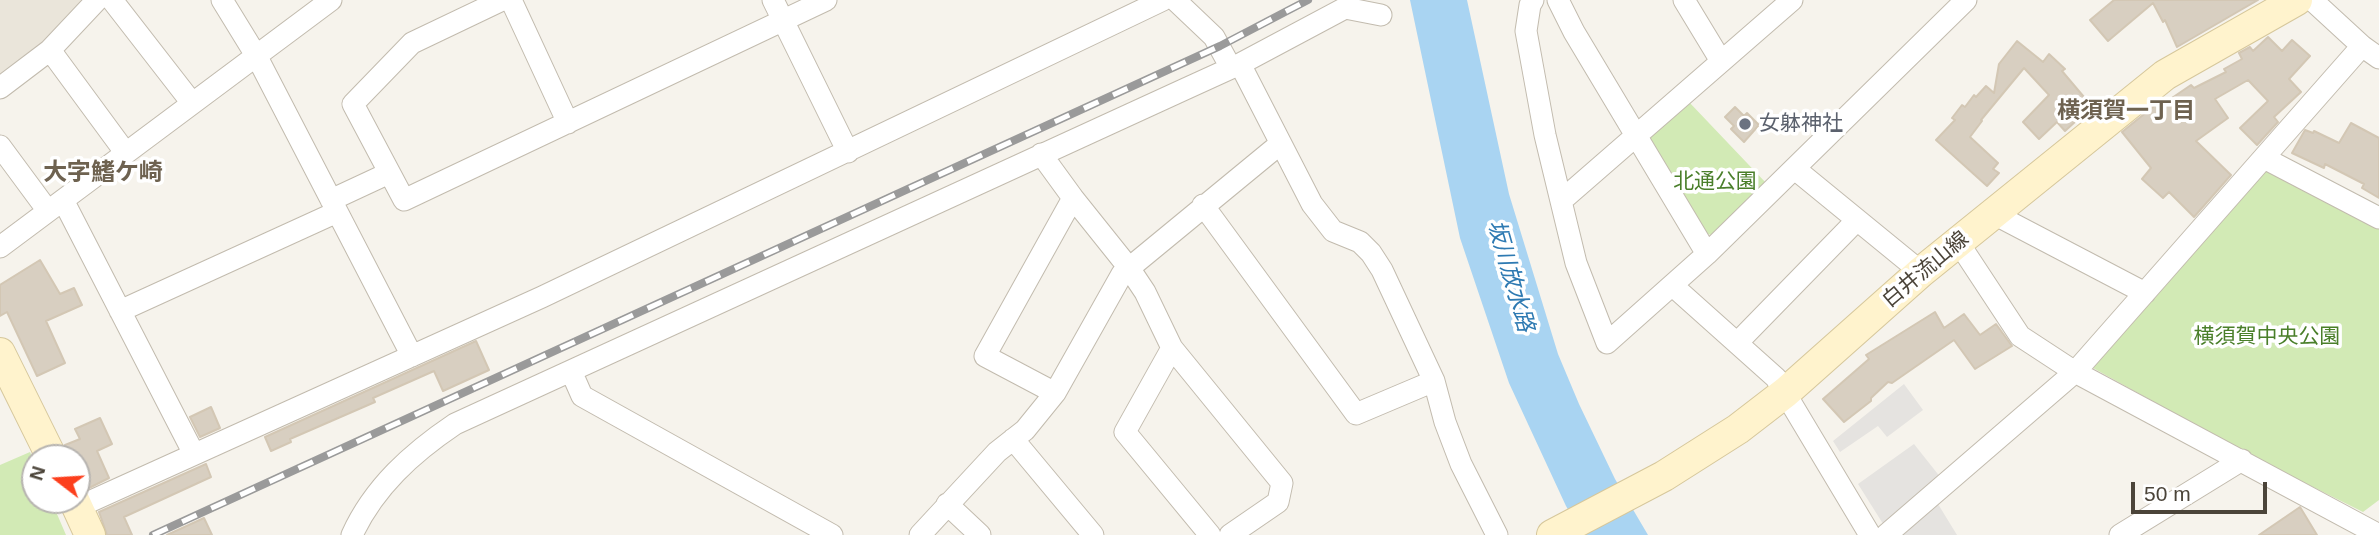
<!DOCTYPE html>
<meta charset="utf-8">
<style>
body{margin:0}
#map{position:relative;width:2379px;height:535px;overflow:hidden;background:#f6f3ec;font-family:Arial,sans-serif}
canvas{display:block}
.north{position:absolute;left:21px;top:444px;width:70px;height:70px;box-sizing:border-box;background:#fff;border:2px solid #b7b4b0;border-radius:50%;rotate:287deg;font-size:19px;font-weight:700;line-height:28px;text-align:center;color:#4b4439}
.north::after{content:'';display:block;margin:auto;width:24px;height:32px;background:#fc3f1d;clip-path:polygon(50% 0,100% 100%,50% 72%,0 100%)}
.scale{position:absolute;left:2131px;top:482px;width:136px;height:32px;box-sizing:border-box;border:4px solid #4b4439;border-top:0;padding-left:9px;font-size:21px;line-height:24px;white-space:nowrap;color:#4b4439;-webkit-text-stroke:5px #fff;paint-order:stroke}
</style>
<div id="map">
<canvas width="2379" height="535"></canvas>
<div class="north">N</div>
<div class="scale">50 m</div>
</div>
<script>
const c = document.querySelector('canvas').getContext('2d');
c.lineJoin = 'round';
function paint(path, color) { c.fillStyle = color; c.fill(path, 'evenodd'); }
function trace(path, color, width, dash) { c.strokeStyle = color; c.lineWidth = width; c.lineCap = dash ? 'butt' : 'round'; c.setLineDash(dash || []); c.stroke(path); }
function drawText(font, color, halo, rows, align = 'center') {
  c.font = font + ' Arial,"Noto Sans JP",sans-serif'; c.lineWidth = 7; c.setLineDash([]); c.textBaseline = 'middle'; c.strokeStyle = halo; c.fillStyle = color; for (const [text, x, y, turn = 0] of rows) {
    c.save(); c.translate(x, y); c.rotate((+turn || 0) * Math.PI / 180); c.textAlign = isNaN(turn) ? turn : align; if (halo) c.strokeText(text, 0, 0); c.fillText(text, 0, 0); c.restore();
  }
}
paint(new Path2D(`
 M0 0H85L47 42 0 76Z`), '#eae5da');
paint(new Path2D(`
 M1689 102 1767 184 1711 235 1702 232 1648 141 1650 134Z
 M2265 164 2379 225V500L2363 512 2251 456 2093 368Z
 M30 452 35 463V500H51L66 535H0V465Z`), '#d2eab5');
paint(new Path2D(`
 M1904 384 1923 410 1887 437 1878 426 1840 452 1833 441Z
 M1914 444 1941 478 1885 527 1858 484Z
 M1938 504 1957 535H1901Z`), '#e5e3e0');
paint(new Path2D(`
 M1410 0H1467L1509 194 1558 354 1579 404 1615 479 1648 535H1583L1566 506 1509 383 1460 238Z`), '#a9d4f2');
const building = new Path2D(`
 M2114 0H2258L2177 47 2165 20 2163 22 2153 3 2108 41 2090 20Z
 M2268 37 2282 51 2292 40 2310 56 2289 79 2301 92 2274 117 2278 122 2257 145 2240 128 2268 101 2248 80 2215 99 2228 118 2196 141 2231 175 2194 217 2169 192 2163 198 2142 179 2151 168 2122 132 2164 98 2166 102 2191 85 2194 88 2226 72 2224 69 2242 59 2239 53 2250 47 2253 51Z
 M2017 41 2043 62 2049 54 2065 69 2062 71 2089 103 2085 107 2087 111 2065 131 2057 122 2039 139 2023 122 2049 95 2024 68 1981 120 1982 121 1970 137 1998 163 1993 169 1999 173 1987 186 1936 140 1955 120 1952 118 1962 105 1965 107 1974 95 1976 97 1986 86 1994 93 1999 64Z
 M1735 107 1744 116 1747 113 1759 125 1744 142 1731 129 1734 126 1725 117Z
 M2351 123 2379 138V198L2362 188 2364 184 2325 164 2324 168 2292 153 2305 130 2313 133 2314 131 2339 143Z
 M40 260 60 294 74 288 82 305 46 321 65 363 37 376 7 312 0 316V285Z
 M1935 312 1944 328 1964 314 1980 335 1996 324 2012 346 1975 369 1954 340 1892 383 1888 382 1871 398V401L1844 422 1823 399 1869 359 1866 355Z
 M476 341 489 370 443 391 434 371 373 398 375 402 290 439 291 442 271 451 265 437Z
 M211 407 220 428 200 437 190 417Z
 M100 418 112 444 97 451 109 478 87 489 81 484 77 476V458H70L65 445 80 439 75 429Z
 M206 464 211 477 124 517 132 535H107L99 512Z
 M2300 507 2317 535H2259Z
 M204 518 212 535H167Z`);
paint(building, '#d8cfc1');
trace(building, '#d3c7b4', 2);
const street = new Path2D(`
 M112 0 192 103
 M222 0 257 57 412 356
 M502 0 412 43 353 104 404 200 826 0
 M511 0 568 123
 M773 0 848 152
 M1175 0 1214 37 1231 68
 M1533 0 1530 5 1526 31 1545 135 1576 263 1607 343 1707 254 1966 0
 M1558 0 1574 32 1707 254
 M1684 0 1721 61
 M2312 0 2362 46 2379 58
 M50 50 125 152
 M1240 64 1312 204 1333 231 1360 242 1371 253 1382 270 1434 381 1445 422 1461 464 1497 535
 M0 88 50 50 97 0
 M0 146 48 211
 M1041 154 1073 198 1129 268 1145 292 1172 348 1282 483 1278 502 1230 535
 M2264 158 2379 218
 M1795 169 1921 272
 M63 200 194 454
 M331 200 389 173
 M1561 201 1792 0
 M1203 205 1356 414 1434 381
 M1994 214 2145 293
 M1958 242 2020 336 2075 372 2379 535
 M0 247 331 0
 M1673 286 1776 378 1870 535
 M120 311 337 212
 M1738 342 1857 220
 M1172 348 1125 432 1210 535
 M571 371 582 396 832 535
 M1055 393 985 356 1073 198
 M1013 439 1093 535
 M947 504 980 535
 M78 507 542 297 1163 0
 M352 535C374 487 412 453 455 424L1183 90 1240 64 1345 8 1381 15
 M920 535 997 452 1025 430 1055 393 1122 274 1280 144
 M1886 535 2075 372 2362 46
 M2120 535 2242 460`);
const secondary = new Path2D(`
 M0 353 52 458
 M74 500 90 535
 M1552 535 1664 476 1738 429 1786 392 1921 272 2165 75 2297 0`);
trace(street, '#c2bbae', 23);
trace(secondary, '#d6c79b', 32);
trace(street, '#fff', 21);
trace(secondary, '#fff3cd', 30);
const rail = new Path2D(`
 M153 535 1220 46 1308 0`);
trace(rail, '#9a9a9a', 8);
trace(rail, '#fff', 5, [16]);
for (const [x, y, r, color] of [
 [1745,124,7,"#6b7280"]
]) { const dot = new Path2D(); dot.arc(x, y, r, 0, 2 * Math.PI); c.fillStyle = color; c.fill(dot); trace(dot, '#fff', 2.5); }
drawText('21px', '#5b616d', '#fff', [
 ["女躰神社",1759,124]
], 'left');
drawText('21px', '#4a7f2a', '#fff', [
 ["北通公園",1715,182],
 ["横須賀中央公園",2267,337]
]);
drawText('21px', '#4b4439', '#fff', [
 ["白井流山線",1926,270,-40]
]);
drawText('bold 23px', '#6e6250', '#fff', [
 ["横須賀一丁目",2126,112]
]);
drawText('italic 23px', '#2e7ab2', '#fff', [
 ["坂川放水路",1510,276,74]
]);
drawText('bold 24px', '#6e6250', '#fff', [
 ["大字鰭ケ崎",103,173]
]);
</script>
